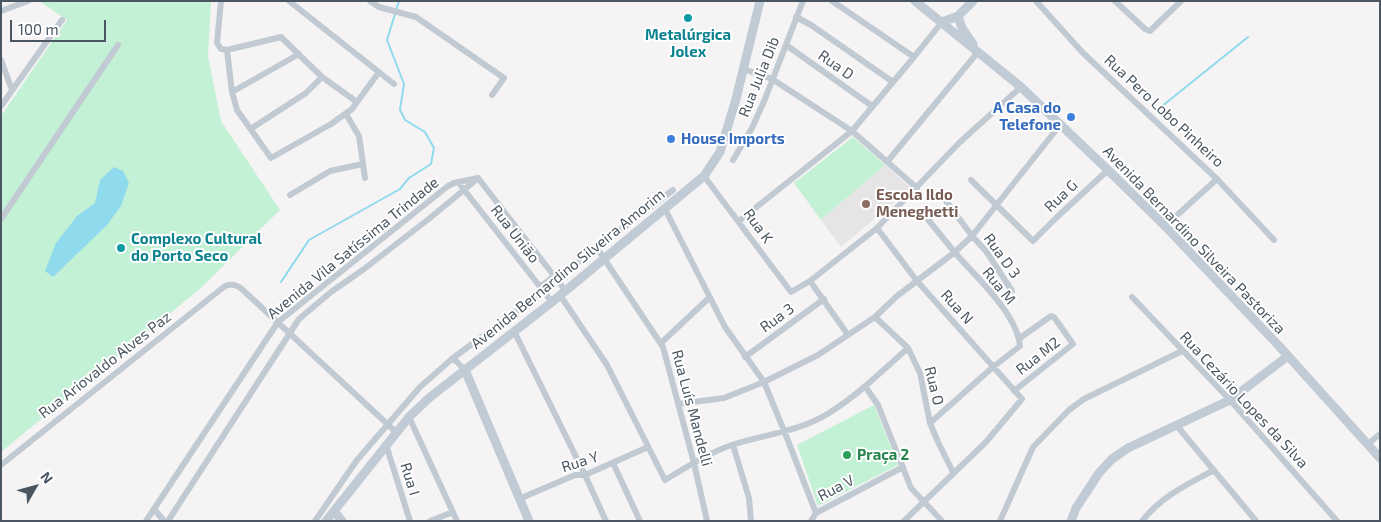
<!DOCTYPE html>
<meta charset="utf-8">
<style>
body{margin:0}
#map{position:relative;width:1381px;height:522px;overflow:hidden;background:#f5f3f3;font-family:"Exo 2",sans-serif}
canvas{display:block}
.frame{position:absolute;inset:0;border:2px solid #4a5661;pointer-events:none}
.north{position:absolute;left:10px;top:462px;width:50px;height:50px;-webkit-text-stroke:4px #fff;paint-order:stroke;rotate:52deg;font-size:14px;font-weight:700;line-height:20px;text-align:center;color:#4a5661}
.north::after{content:'';display:block;margin:auto;width:18px;height:22px;background:#4a5661;clip-path:polygon(50% 0,100% 100%,50% 72%,0 100%)}
.scale{position:absolute;left:10px;top:20px;width:96px;height:22px;box-sizing:border-box;border:2px solid #4a5661;border-top:0;padding-left:6px;font-size:15px;line-height:18px;white-space:nowrap;color:#4a5661;-webkit-text-stroke:4px #fff;paint-order:stroke}
</style>
<div id="map">
<canvas width="1381" height="522"></canvas>
<div class="frame"></div>
<div class="north">N</div>
<div class="scale">100 m</div>
</div>
<script>
const c = document.querySelector('canvas').getContext('2d');
c.lineJoin = 'round';
function paint(path, color) { c.fillStyle = color; c.fill(path, 'evenodd'); }
function trace(path, color, width, dash) { c.strokeStyle = color; c.lineWidth = width; c.lineCap = dash ? 'butt' : 'round'; c.setLineDash(dash || []); c.stroke(path); }
function drawText(font, color, halo, rows, align = 'center') {
  c.font = font + ' "Exo 2",sans-serif'; c.lineWidth = 4; c.setLineDash([]); c.textBaseline = 'middle'; c.strokeStyle = halo; c.fillStyle = color; for (const [text, x, y, turn = 0] of rows) {
    c.save(); c.translate(x, y); c.rotate((+turn || 0) * Math.PI / 180); c.textAlign = isNaN(turn) ? turn : align; if (halo) c.strokeText(text, 0, 0); c.fillText(text, 0, 0); c.restore();
  }
}
paint(new Path2D(`
 M885 165 911 188 841 247 821 220Z`), '#e6e4e5');
paint(new Path2D(`
 M39 1H211L208 56 221 121 280 210 202 287 1 452V116L67 20Z
 M853 137 885 165 821 220 794 183Z
 M874 405 898 465 818 506 797 445Z`), '#c3f1d5');
paint(new Path2D(`
 M114 167 123 171 129 183 121 206 107 225 53 277 45 271 56 243 77 216 95 203 100 180Z`), '#90daee');
trace(new Path2D(`
 M1156 111 1248 37
 M281 282 309 240 400 189 409 178 431 164 434 148 425 132 405 120 400 110 404 84 387 40 399 1`), '#90daee', 2);
trace(new Path2D(`
 M221 1 217 43 221 49 227 50 281 37 322 77 357 102
 M289 1 394 84
 M370 1 379 7 416 17 504 78 492 95
 M832 1 914 57
 M1036 1 1083 53 1217 179 1274 240
 M1115 1 1145 29 1150 31 1181 1
 M1 11 28 1
 M796 17 811 25 893 82
 M786 45 872 106
 M227 50 232 92 237 110 271 158 331 124 352 109 379 72
 M1 60 12 90
 M744 69 772 79 852 131 917 188
 M232 92 299 54
 M1 106 62 20
 M346 114 359 136 365 178
 M252 128 306 93 322 77
 M733 160 752 128 765 99 803 1
 M887 162 978 52
 M704 176 791 292 810 281 877 228 960 142 1021 87
 M478 178 565 290
 M971 180 1033 241 1056 218 1108 170
 M458 182 552 302
 M290 195 330 171 363 164
 M946 201 972 236 986 251 1012 291
 M665 209 725 327 764 382 785 433 816 513
 M925 216C936 229 946 242 957 255 978 279 1017 314 1020 346L993 367 930 423
 M1 219 118 45
 M739 221 852 131 914 57 942 22
 M1165 226 1217 179
 M877 228 917 281 1022 399 986 442 904 521
 M597 248 663 347 694 463 707 521
 M556 279 673 190
 M810 281 848 335
 M540 287 554 276
 M560 295 607 365 665 480C687 467 708 453 732 445 765 434 799 432 829 413 858 395 883 370 908 348
 M1132 297 1230 400 1337 521
 M875 317 908 348 920 373 930 423 938 442 953 472
 M514 331 585 475 606 521
 M661 343 710 297
 M745 357 824 299
 M453 358 465 370
 M865 386 878 405 911 488 942 521
 M1014 391 1073 344 1054 317 1051 316 1020 338
 M678 404 724 398 764 382 818 355 875 317 897 296 955 252 972 236 1060 125
 M409 417 457 521
 M1177 426 1256 521
 M1368 444 1380 434
 M386 445 410 521
 M733 445 749 498 751 521
 M613 463 640 521
 M1 465 225 286C234 283 239 286 245 292L397 433
 M519 499 575 475H585L648 447
 M154 509 164 521
 M146 521 278 322 448 186 454 183 478 178
 M168 521 299 319 331 292 364 269 430 218 477 179
 M315 521 357 460 420 387 453 358 544 291
 M430 521 453 512
 M811 521 816 513 903 467
 M1000 521 1033 447 1069 410 1084 399 1182 351
 M1142 521C1162 496 1186 485 1214 470`), '#c1cad2', 6);
trace(new Path2D(`
 M915 1 1021 87 1108 170 1165 226 1280 347 1380 458
 M958 16 962 28 973 44
 M942 22 958 16 973 1
 M465 370 529 521
 M334 511 342 521
 M326 521 409 417 429 398 552 302 704 176 720 152 736 99 760 1
 M1071 521 1076 508 1099 473 1112 459 1128 448 1230 400 1288 356`), '#c1cbd6', 9);
for (const [x, y, r, color] of [
 [688,18,5,"#0f9aa8"],
 [1071,117,5,"#3f7fe0"],
 [671,139,5,"#3f7fe0"],
 [866,204,5,"#8d6e63"],
 [121,248,5,"#0f9aa8"],
 [847,455,5,"#2e9e5b"]
]) { const dot = new Path2D(); dot.arc(x, y, r, 0, 2 * Math.PI); c.fillStyle = color; c.fill(dot); trace(dot, '#fff', 2); }
drawText('bold 15px', '#0d838f', '#fff', [
 ["Metalúrgica",688,35],
 ["Jolex",688,52],
 ["Complexo Cultural",131,239,"left"],
 ["do Porto Seco",131,256,"left"]
]);
drawText('15px', '#4a5661', '#fff', [
 ["Rua D",836,65,35],
 ["Rua Julia Dib",759,77,-68],
 ["Rua Pero Lobo Pinheiro",1164,111,43],
 ["Rua G",1061,196,-43],
 ["Rua K",758,226,54],
 ["Rua União",515,234,52],
 ["Avenida Bernardino Silveira Pastoriza",1194,240,46],
 ["Avenida Vila Satíssima Trindade",353,248,-39],
 ["Rua D 3",1002,256,54],
 ["Avenida Bernardino Silveira Amorim",568,269,-39],
 ["Rua M",999,286,51],
 ["Rua N",957,307,48],
 ["Rua 3",777,318,-36],
 ["Rua M2",1038,356,-38],
 ["Rua Ariovaldo Alves Paz",105,365,-38],
 ["Rua O",934,386,76],
 ["Rua Cezário Lopes da Silva",1244,400,47],
 ["Rua Luís Mandelli",692,408,75],
 ["Rua Y",580,462,-18],
 ["Rua I",410,479,73],
 ["Rua V",836,488,-28]
]);
drawText('bold 15px', '#366cbe', '#fff', [
 ["A Casa do",1061,108],
 ["Telefone",1061,125],
 ["House Imports",681,139,"left"]
], 'right');
drawText('bold 15px', '#785e54', '#fff', [
 ["Escola Ildo",876,195],
 ["Meneghetti",876,212]
], 'left');
drawText('bold 15px', '#27864d', '#fff', [
 ["Praça 2",857,455]
], 'left');
</script>
